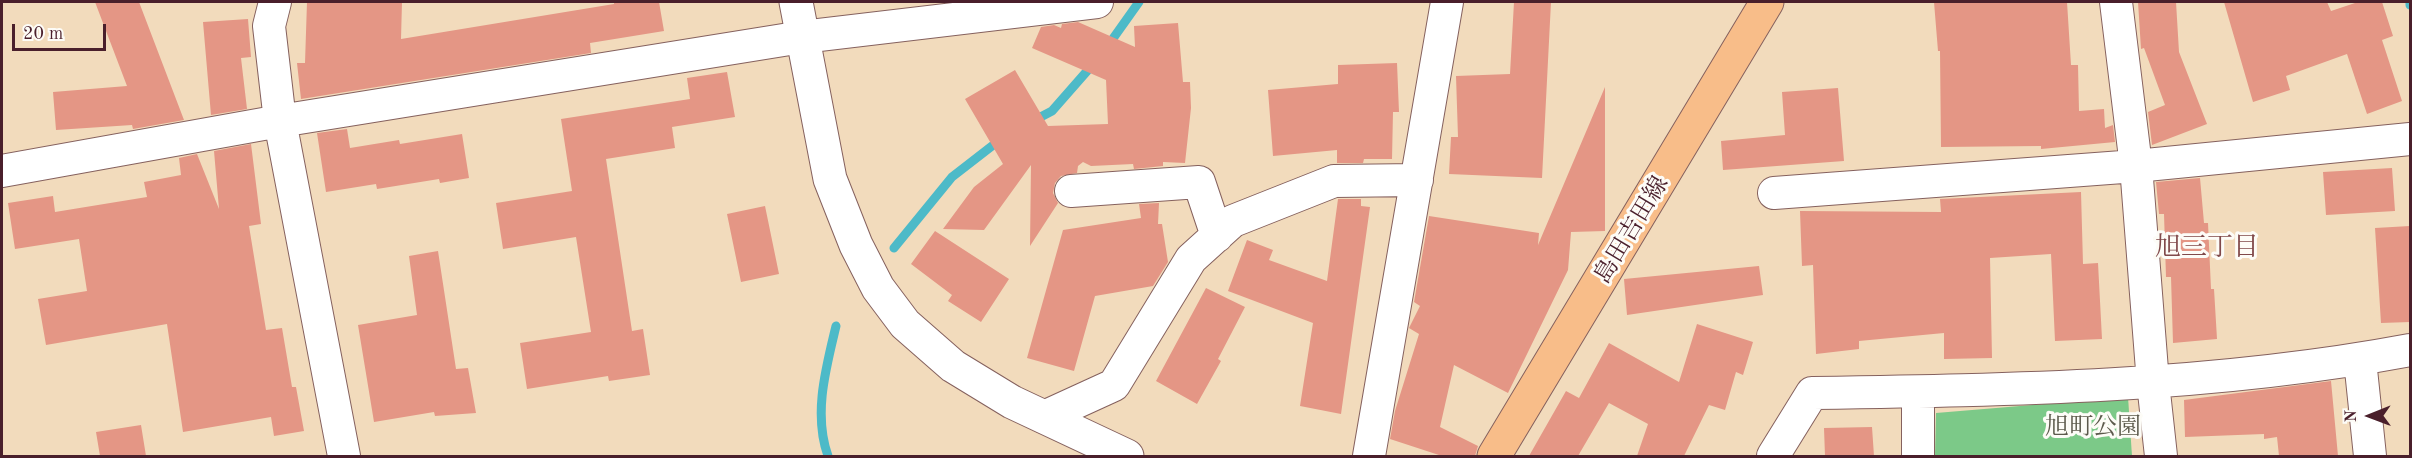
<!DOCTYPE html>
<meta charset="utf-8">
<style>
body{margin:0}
#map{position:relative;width:2412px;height:458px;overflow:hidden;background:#f2dbbc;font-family:"Old Standard TT",serif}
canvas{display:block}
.frame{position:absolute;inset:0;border:3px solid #4a1f2b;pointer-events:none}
.north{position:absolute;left:2340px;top:386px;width:60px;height:60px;-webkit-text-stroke:4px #fdfcf7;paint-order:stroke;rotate:269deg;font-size:16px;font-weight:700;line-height:24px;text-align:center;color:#4a1f2b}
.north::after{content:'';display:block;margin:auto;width:21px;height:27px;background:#4a1f2b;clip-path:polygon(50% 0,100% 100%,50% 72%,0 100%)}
.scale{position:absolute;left:12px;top:24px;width:94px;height:27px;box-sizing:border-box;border:3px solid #4a1f2b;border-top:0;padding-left:8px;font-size:18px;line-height:21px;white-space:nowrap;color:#4a1f2b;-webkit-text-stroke:4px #fdfcf7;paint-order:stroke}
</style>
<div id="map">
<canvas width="2412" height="458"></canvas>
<div class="frame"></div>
<div class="north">N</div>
<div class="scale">20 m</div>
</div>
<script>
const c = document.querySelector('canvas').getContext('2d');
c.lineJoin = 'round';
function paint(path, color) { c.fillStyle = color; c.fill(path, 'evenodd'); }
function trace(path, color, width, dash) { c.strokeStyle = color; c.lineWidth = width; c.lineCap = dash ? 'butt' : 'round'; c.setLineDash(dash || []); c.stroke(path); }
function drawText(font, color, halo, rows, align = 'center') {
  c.font = font + ' "Old Standard TT","Noto Serif JP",serif'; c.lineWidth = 6; c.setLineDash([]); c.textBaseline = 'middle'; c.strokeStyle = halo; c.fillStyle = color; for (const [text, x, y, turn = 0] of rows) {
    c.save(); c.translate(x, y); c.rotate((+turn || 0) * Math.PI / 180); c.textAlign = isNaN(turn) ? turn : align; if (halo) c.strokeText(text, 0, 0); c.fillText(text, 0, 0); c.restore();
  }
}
paint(new Path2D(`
 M2128 397 2132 456H1935L1936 413Z`), '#7cc988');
trace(new Path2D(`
 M2410 2V5
 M1107 47 1139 2
 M1031 122 1052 111 1095 62
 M894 248 952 177 1001 139
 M828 456C813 414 826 368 836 326`), '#4dbac8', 9);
paint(new Path2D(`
 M95 2H139L184 120 133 129 132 125 56 130 53 92 127 86Z
 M307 2H402L401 39 614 4V2H659L664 31 590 43 591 53 301 99 297 63H305Z
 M1514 2H1551L1542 178 1449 174 1451 137H1458L1456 76 1510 74Z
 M1934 2H2067L2071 65H2078L2079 111 2104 109 2105 128 2113 125 2115 142 2041 149V146L1941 147 1940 51H1938Z
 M2138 2H2176L2179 52 2207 124 2152 145 2148 112 2165 105 2144 48 2141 49Z
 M2224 2H2327L2331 11 2358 2H2382L2393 36 2382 40 2402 101 2367 114 2347 54 2286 76 2290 90 2253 102Z
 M248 19 251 57 241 58 247 109 211 115 203 22Z
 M1078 22 1135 47 1134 26 1178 23 1183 82H1190L1191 108 1185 163 1163 162V166L1134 169 1133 164 1091 166 1083 162 1078 166 1077 173 1061 176 1055 183 1053 193 1058 203 1030 246 1031 165 984 230 943 229 974 187 1003 164 965 99 1015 70 1048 126 1108 124 1106 80 1032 48 1041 27 1054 25 1061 28 1062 24Z
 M1397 63 1399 112H1393L1392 159H1364L1363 163H1337V150L1273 156 1268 90 1338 84V65Z
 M727 72 735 117 672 127 675 148 606 159 632 331 643 329 650 375 609 381 608 376 527 389 520 343 591 332 576 237 503 249 496 203 572 191 561 119 690 99 687 78Z
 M1605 87V231L1571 232 1568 270 1508 393 1454 365 1440 427 1478 446 1475 456H1442L1390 439 1395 411 1419 334 1409 328 1420 306 1414 302 1429 216 1539 233 1538 245Z
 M1838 88 1844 161 1723 170 1721 141 1785 135 1782 92Z
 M347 129 350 148 399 140 400 144 462 134 469 178 440 183 439 179 377 189 376 184 326 192 317 133Z
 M251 144 261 224 249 226 266 330 282 328 292 387H296L304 431 274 436 271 417 183 432 167 324 46 345 38 299 87 291 79 239 15 249 8 203 53 196 55 212 147 197 144 182 181 175 179 158 197 154 219 209 214 151Z
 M2392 168 2395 211 2326 215 2323 172Z
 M2200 178 2204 223H2208L2211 289H2214L2217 339 2173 343 2171 277H2166L2164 214H2159L2156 182Z
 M2081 192 2083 264 2098 263 2102 339 2055 341 2051 254 1990 258 1992 358 1944 359V333L1859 341V349L1816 354 1813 265 1802 266 1800 211 1941 212 1940 199Z
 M1338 199H1361V206L1370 207 1341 414 1300 406 1313 323 1228 291 1247 240 1273 250 1269 260 1327 281Z
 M1159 203 1158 224H1162L1168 262 1153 286 1095 296 1074 371 1027 358 1063 230 1141 218 1139 204Z
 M765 206 779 274 741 282 727 214Z
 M2410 226V322L2381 323 2375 228Z
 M935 231 1009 279 981 322 948 301 952 295 911 264Z
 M438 251 456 369 468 368 476 413 435 416 434 412 374 422 358 325 417 315 409 256Z
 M1759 266 1763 295 1627 315 1624 279Z
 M1206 288 1245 307 1218 359 1221 361 1197 404 1156 381Z
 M1697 324 1753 342 1743 375 1736 372 1725 410 1709 405 1684 456H1637L1648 424 1609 403 1578 456H1529L1566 391 1579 398 1609 343 1679 382Z
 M2331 381 2338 456H2279L2277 437 2264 439V434L2185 437 2184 400Z
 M141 425 146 456H100L96 432Z
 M1872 427 1874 456H1825L1824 428Z`), '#e49685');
const minor = new Path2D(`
 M275 2 269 26 280 121 344 456
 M2116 2 2136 166 2153 383 2161 456
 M2 171 280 121 802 37 1097 2
 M1071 191 1199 182 1217 236
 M1774 193 2136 166 2410 139
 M2360 360 2370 456
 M1044 417 1114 385 1191 259 1233 221 1334 181 1417 180
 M1369 456 1447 2
 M1773 456 1812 393C2011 390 2213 387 2410 350
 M1918 456V392`);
const tertiary = new Path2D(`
 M796 2 830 179 856 245 878 288 905 324 953 366 1012 402 1127 456`);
const primary = new Path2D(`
 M1494 456 1767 2`);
trace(minor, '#85615e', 34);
trace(tertiary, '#85615e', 35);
trace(primary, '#85615e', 35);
trace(minor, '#fff', 32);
trace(tertiary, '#fff', 33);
trace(primary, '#f8bd89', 33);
drawText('24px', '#4a1f2b', '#fdfcf7', [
 ["島田吉田線",1632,230,-59]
]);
drawText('24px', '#5c5a4c', '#fdfcf7', [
 ["旭町公園",2093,428]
]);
drawText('26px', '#80494a', '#fdfcf7', [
 ["旭三丁目",2207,248]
]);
</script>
